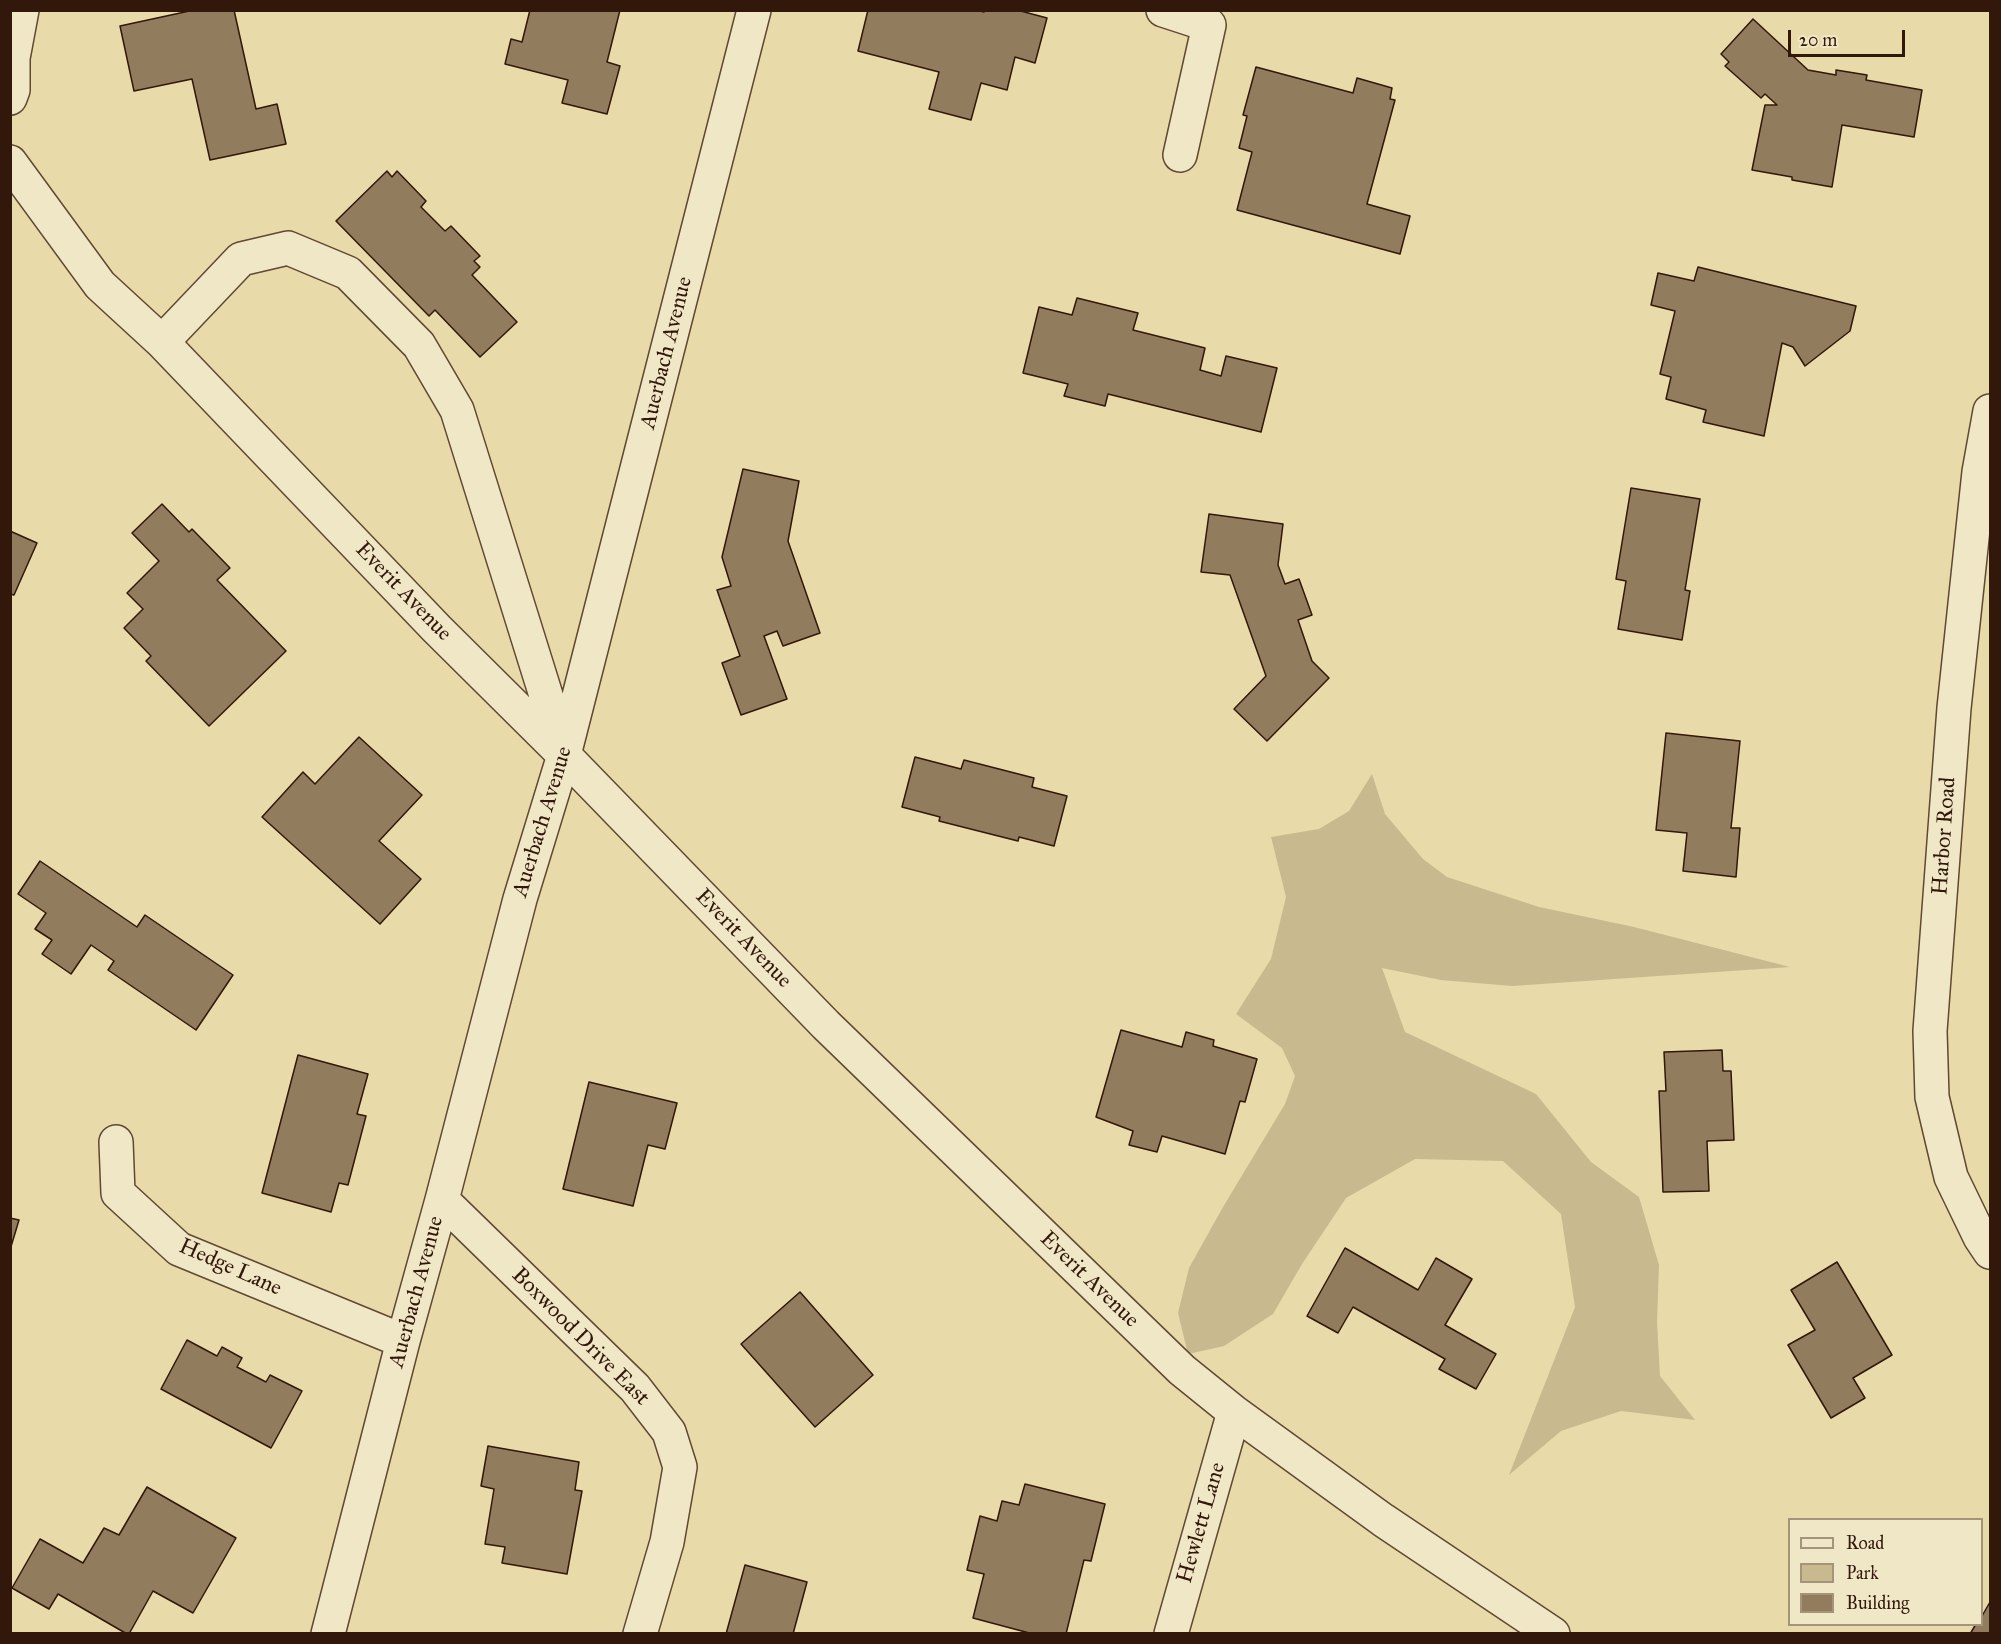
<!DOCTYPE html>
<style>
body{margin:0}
#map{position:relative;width:2001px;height:1644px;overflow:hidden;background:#e8daa9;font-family:"IM FELL Great Primer",serif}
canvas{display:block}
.frame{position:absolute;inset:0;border:12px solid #32170b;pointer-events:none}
.legend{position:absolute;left:1788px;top:1518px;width:195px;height:108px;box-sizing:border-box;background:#f0e7c7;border:2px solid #a4947c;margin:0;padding:8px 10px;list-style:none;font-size:18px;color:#32170b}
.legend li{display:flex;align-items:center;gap:12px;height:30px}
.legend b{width:30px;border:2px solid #a4947c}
.scale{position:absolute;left:1788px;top:30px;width:117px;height:27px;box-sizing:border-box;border:3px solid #32170b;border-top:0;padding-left:8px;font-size:18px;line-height:21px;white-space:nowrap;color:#32170b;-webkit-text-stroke:4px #f0e7c7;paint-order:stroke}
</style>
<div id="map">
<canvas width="2001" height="1644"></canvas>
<div class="frame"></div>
<ul class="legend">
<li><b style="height:8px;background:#f0e7c7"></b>Road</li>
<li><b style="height:16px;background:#c9b98e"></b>Park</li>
<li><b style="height:16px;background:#917c5d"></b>Building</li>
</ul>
<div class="scale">20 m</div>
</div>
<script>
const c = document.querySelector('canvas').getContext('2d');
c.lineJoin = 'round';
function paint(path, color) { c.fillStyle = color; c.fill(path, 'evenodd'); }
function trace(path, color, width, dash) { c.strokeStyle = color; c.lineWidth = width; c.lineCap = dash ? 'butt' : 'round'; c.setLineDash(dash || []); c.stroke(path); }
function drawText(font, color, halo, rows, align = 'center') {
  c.font = font + ' "IM FELL Great Primer",serif'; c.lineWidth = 4.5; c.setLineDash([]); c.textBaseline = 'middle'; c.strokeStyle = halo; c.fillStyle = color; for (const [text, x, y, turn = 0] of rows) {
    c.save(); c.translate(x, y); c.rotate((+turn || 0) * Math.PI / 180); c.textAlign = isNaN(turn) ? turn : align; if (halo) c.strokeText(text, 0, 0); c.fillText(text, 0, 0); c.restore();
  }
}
paint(new Path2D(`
 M1372 774 1385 814 1423 859 1447 877 1539 907 1634 927 1790 967 1512 986 1441 980 1382 968 1405 1032 1536 1094 1591 1162 1639 1197 1659 1265 1657 1322 1660 1376 1695 1420 1621 1411 1561 1431 1509 1475 1575 1307 1561 1214 1503 1161 1415 1159 1346 1198 1302 1264 1273 1314 1224 1346 1188 1354 1178 1313 1189 1268 1223 1207 1285 1104 1295 1076 1282 1048 1236 1014 1271 959 1286 897 1271 837 1319 829 1349 811Z`), '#c9b98e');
const building = new Path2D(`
 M194 10H234L256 109 277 104 286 144 210 160 192 79 134 91 120 26Z
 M530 10H620L607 62 620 66 607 114 562 103 568 80 505 64 511 39 522 42Z
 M868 10H977L984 12 985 10H1017L1047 18 1035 63 1015 57 1007 90 981 83 971 120 929 109 939 72 858 51Z
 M1753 19 1808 70 1836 75V70L1867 75 1866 80 1922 90 1914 137 1842 125 1832 187 1792 180V177L1752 170 1765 105H1777L1765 94 1761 98 1725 66 1729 62 1721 54Z
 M1256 67 1353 93 1357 78 1392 88 1390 99 1395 100 1367 204 1410 216 1400 254 1237 210 1252 152 1239 148 1247 116 1243 115Z
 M387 171 392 177 397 171 426 201 421 207 445 231 451 226 480 256 474 261 480 267 472 275 517 322 480 357 435 310 429 316 336 221Z
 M1698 267 1856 306 1850 331 1805 366 1793 347 1782 343 1764 436 1703 422 1706 410 1666 399 1671 377 1660 374 1675 311 1651 305 1658 273 1694 281Z
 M1077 298 1138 313 1133 330 1205 348 1200 370 1221 376 1226 356 1277 368 1261 432 1108 394 1105 406 1064 396 1068 384 1023 373 1039 307 1072 315Z
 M743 469 799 481 788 541 820 633 783 646 777 631 764 636 787 699 741 715 722 663 740 656 717 590 731 586 722 557Z
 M1631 488 1700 499 1685 590 1690 591 1682 640 1618 629 1626 581 1616 579Z
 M162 504 189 532 192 529 230 568 217 580 286 651 209 726 146 661 151 656 124 628 143 609 127 593 159 561 132 533Z
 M1209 514 1283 524 1278 565 1285 584 1299 579 1312 615 1298 620 1312 661 1329 678 1267 741 1234 709 1266 676 1230 575 1201 572Z
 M10 531 37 543 14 595 10 594Z
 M1666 733 1740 741 1731 828H1740L1736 877 1683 871 1687 833 1656 830Z
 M359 737 422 795 379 841 421 879 380 924 262 817 303 772 315 784Z
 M915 757 961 769 964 760 1034 778 1032 787 1067 796 1054 846 1019 837 1018 841 939 821 940 817 902 807Z
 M40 861 137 927 145 915 233 975 196 1030 108 970 114 961 91 945 71 974 42 954 52 940 35 929 46 913 18 894Z
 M1121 1030 1182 1047 1186 1032 1214 1040 1213 1046 1257 1059 1245 1102 1240 1101 1225 1154 1162 1136 1157 1152 1129 1145 1133 1131 1096 1117Z
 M1722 1050 1723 1071H1731L1734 1140 1707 1141 1709 1191 1663 1192 1659 1091H1666L1664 1052Z
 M298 1055 368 1074 357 1114 366 1116 348 1185 339 1183 331 1212 262 1193Z
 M589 1082 677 1103 665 1149 648 1145 633 1206 563 1189Z
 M10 1218 19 1220 10 1250Z
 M1345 1248 1418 1290 1436 1258 1472 1279 1445 1325 1496 1354 1476 1389 1439 1369 1445 1359 1353 1307 1338 1333 1307 1316Z
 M1837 1262 1892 1355 1853 1378 1865 1398 1831 1418 1788 1345 1815 1330 1791 1290Z
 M800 1292 873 1375 815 1427 741 1344Z
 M187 1340 217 1356 222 1347 242 1358 237 1367 266 1382 270 1375 302 1391 271 1448 161 1389Z
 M488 1446 579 1462 575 1490 582 1491 567 1574 502 1563 505 1547 485 1544 494 1489 481 1486Z
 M1025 1484 1105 1504 1091 1561 1084 1560 1066 1634H1033L973 1618 984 1574 967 1570 980 1516 997 1521 1002 1501 1019 1505Z
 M147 1487 236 1538 193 1613 153 1591 129 1634H127L58 1594 49 1609 12 1588 40 1539 83 1563 104 1528 119 1535Z
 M745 1565 807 1582 793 1634H726Z
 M1990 1602V1634H1970L1976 1624H1982V1616Z`);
paint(building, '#917c5d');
trace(building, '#32170b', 1.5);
const minor = new Path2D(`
 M1163 10 1209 25 1180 155
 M10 98 13 90V58L22 10
 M10 162 100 285 162 342 437 629 564 755 826 1025 1182 1370 1234 1412 1383 1520 1553 1634
 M162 342 241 259 288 248 348 273 419 345 457 410 563 750
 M1990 411 1979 472 1954 708 1930 1031 1932 1097 1951 1177 1980 1237 1990 1252
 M116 1142 118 1193 179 1249 403 1341
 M442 1200 635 1388 669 1432 680 1467 667 1542 640 1634
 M328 1634 403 1341 442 1200 520 899 564 755 754 10
 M1171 1634 1234 1412`);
trace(minor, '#604832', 36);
trace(minor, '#f0e7c7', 33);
drawText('22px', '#32170b', '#f0e7c7', [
 ["Auerbach Avenue",667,353,-76],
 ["Everit Avenue",403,592,46],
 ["Auerbach Avenue",543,822,-73],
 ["Harbor Road",1945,836,-86],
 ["Everit Avenue",743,939,46],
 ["Hedge Lane",230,1268,24],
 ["Everit Avenue",1089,1280,44],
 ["Auerbach Avenue",417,1292,-75],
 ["Boxwood Drive East",580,1337,45],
 ["Hewlett Lane",1202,1523,-74]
]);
</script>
